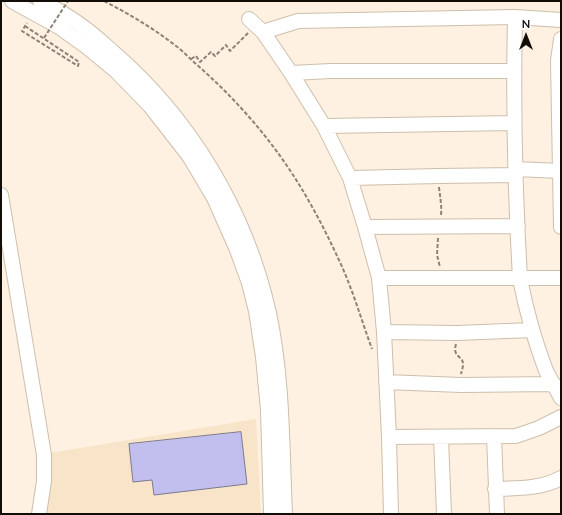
<!DOCTYPE html>
<style>
body{margin:0}
#map{position:relative;width:562px;height:515px;overflow:hidden;background:#fef1e1;font-family:Lato,sans-serif}
canvas{display:block}
.frame{position:absolute;inset:0;border:2px solid #120d07;pointer-events:none}
.north{position:absolute;left:506px;top:16px;width:40px;height:40px;-webkit-text-stroke:3px #fff;paint-order:stroke;rotate:0deg;font-size:11px;font-weight:700;line-height:16px;text-align:center;color:#120d07}
.north::after{content:'';display:block;margin:auto;width:14px;height:18px;background:#120d07;clip-path:polygon(50% 0,100% 100%,50% 72%,0 100%)}
</style>
<div id="map">
<canvas width="562" height="515"></canvas>
<div class="frame"></div>
<div class="north">N</div>
</div>
<script>
const c = document.querySelector('canvas').getContext('2d');
c.lineJoin = 'round';
function paint(path, color) { c.fillStyle = color; c.fill(path, 'evenodd'); }
function trace(path, color, width, dash) { c.strokeStyle = color; c.lineWidth = width; c.lineCap = dash ? 'butt' : 'round'; c.setLineDash(dash || []); c.stroke(path); }
paint(new Path2D(`
 M256 419 261 514H45L51 466 50 453Z`), '#f8e4c8');
const building = new Path2D(`
 M241 432 247 484 154 495 152 480 133 482 129 444Z`);
paint(building, '#c2bfee');
trace(building, '#7b7a8f', 1);
const minor = new Path2D(`
 M12 1 59 27 87 47 116 71 150 106 189 156 214 198 237 250 249 283 256 311 263 357 268 410 271 514
 M40 1C48 5 57 9 64 14 81 24 98 38 112 51 191 119 246 211 269 313 283 379 282 447 285 514
 M515 17C513 104 515 192 520 279 526 309 534 339 545 368 549 378 556 388 561 398
 M249 19 263 32 291 73 324 126 350 178 365 227 379 278 384 332 389 437 391 514
 M263 32 298 21 515 17 561 20
 M561 39 558 61 561 227
 M291 73 331 71H514
 M324 126 514 123
 M516 169 560 171
 M350 178 439 176 516 175
 M1 195 44 455V481L39 514
 M365 227 518 226
 M379 278H561
 M384 332 457 333 532 330
 M386 382 461 385 554 384
 M494 436 497 514
 M389 437 516 436 539 428 561 417
 M441 437 444 514
 M495 489C517 488 541 489 561 478`);
trace(minor, '#cdbfab', 16);
trace(new Path2D(`
 M104 1C129 14 153 28 176 46 183 51 189 58 196 64 236 99 272 140 300 186 314 209 327 234 338 258 352 287 361 319 372 349
 M25 26 79 62 78 66 22 31 27 23
 M191 59 196 56 200 62 211 52 215 56 226 45 230 51 248 33
 M439 187C440 197 442 206 441 215
 M438 238 437 255 440 267
 M456 344C452 358 463 355 463 364 463 367 462 371 461 374`), '#8c8378', 2, [4, 2]);
trace(minor, '#fff', 14);
trace(new Path2D(`
 M44 38 68 1`), '#8c8378', 2, [4, 2]);
</script>
